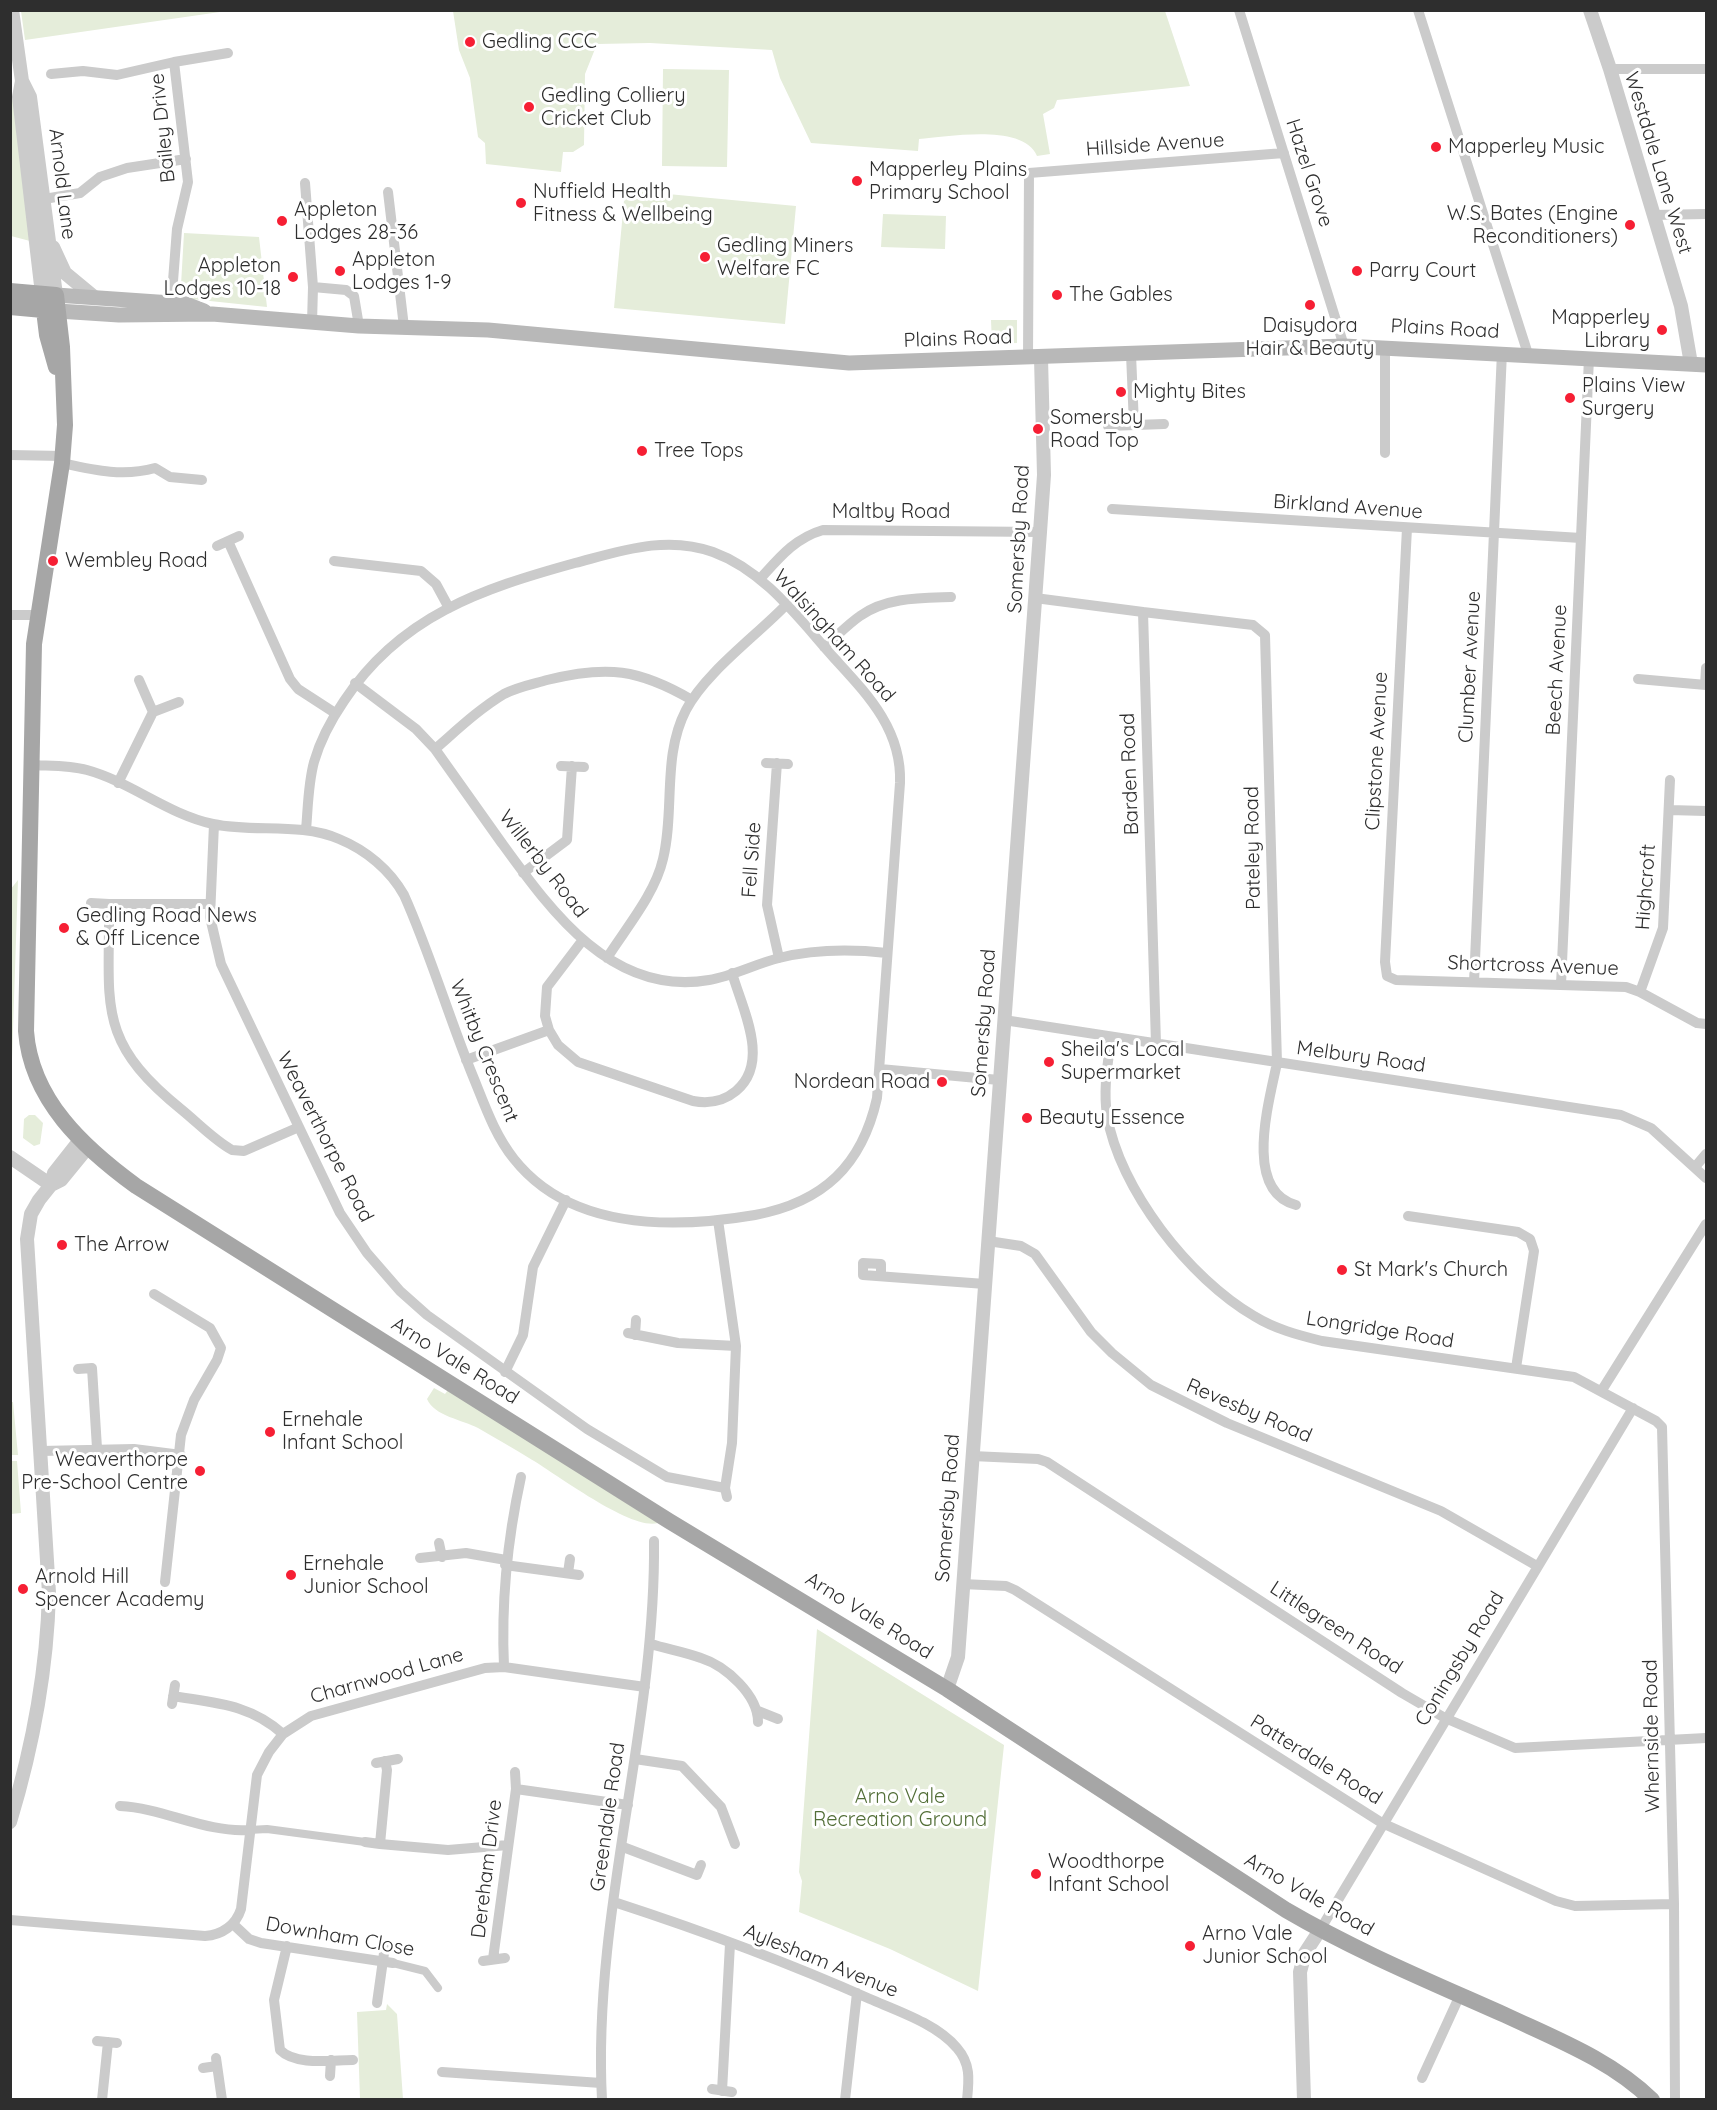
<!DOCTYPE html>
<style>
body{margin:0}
#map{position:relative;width:1717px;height:2110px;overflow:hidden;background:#fff;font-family:Quicksand,sans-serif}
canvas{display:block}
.frame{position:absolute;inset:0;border:12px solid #2e2e2e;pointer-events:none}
</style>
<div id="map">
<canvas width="1717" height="2110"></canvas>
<div class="frame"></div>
</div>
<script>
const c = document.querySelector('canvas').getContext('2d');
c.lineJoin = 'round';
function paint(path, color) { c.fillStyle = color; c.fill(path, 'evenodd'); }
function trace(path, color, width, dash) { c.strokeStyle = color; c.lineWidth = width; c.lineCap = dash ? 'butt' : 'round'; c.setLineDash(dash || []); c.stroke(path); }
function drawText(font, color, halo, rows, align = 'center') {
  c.font = font + ' Quicksand,sans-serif'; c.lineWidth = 6; c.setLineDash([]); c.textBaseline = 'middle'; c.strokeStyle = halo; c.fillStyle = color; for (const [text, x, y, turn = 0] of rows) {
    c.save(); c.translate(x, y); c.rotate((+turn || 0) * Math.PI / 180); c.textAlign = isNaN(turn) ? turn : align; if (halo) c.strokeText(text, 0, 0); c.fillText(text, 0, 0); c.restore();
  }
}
paint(new Path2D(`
 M21 11V10L227 11 25 40Z
 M453 11H1165L1190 86 1057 100 1054 108 1043 114 1050 154 1037 156C1023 123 948 137 919 139L918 151 811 143 780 78 772 50 650 43 597 44 585 74 584 145 573 152H563L561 172 486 164 485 143 478 137 470 78 459 50Z
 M663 69 729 70 727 167 662 166Z
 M11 85 30 241 11 236Z
 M625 190 796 206 785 324 614 308Z
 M883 214 946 216 945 249 881 247Z
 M184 233 259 237 267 307 191 299 181 285Z
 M991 320H1017V343L992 344Z
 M18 880 11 1089 10 890Z
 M29 1115H35L43 1123 40 1144 34 1146 23 1138 24 1119Z
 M434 1388 445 1394 448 1390 658 1523C631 1531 555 1473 529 1458 513 1448 495 1438 478 1428 463 1420 434 1416 427 1399Z
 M11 1402H13L18 1455H11Z
 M11 1461H17L21 1513 11 1514Z
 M817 1629 1004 1745 978 1991 890 1949 799 1912 802 1881 799 1872Z
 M387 2004 397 2014 403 2099H360L357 2012 386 2010Z`), '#e5edda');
trace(new Path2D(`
 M249 1830 267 1829 365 1842
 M393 1963 425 1971 438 1988`), '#cbcbcb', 8);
trace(new Path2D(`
 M1239 10 1344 346
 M1418 10 1528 354
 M1610 69H1706
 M51 74 83 71 117 75 174 62
 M305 183 313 287 346 290 354 296 359 326
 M388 192 404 327
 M44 199 80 193 100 177 127 168 186 159
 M1653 215 1706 214
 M171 307 177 229 188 182 174 62 228 53
 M312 323 313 287
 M1385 347V453
 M1131 354 1134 425
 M1028 358 1029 173 1284 153
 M1108 426 1164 424
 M10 455 63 456
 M62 463C94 470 123 477 155 468L170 477 202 480
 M1112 509 1581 538
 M1407 528 1385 962 1387 976 1396 980 1626 987 1640 992 1697 1023 1706 1024
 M228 541 290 679 298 689 335 713
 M217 546 239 536
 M334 561 421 571 436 584 449 608
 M760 579C779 558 795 538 823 530L1040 532
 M1035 598 1143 612 1156 1044
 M1143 612 1253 625 1265 635 1277 1063C1269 1102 1243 1191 1296 1205
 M10 615H37
 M824 647C836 637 847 625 860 616 886 597 921 598 951 597
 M1638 679 1706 685
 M139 680 153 712 179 702
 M355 683 416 729 435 749C457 780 479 811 501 842 551 911 612 997 709 980 733 976 755 964 779 958 815 949 850 949 887 953
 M1705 685 1706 668
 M435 749C457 730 479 709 504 694 517 687 533 684 547 680 607 665 639 669 692 700
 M766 763 788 764
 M777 763 767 905 779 958
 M32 765C50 766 69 765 87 770 131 782 167 814 213 824 255 833 299 822 339 839 366 850 390 870 404 895 430 953 448 1015 472 1074 484 1103 494 1134 514 1159 571 1231 673 1229 755 1215 824 1202 862 1165 877 1098L900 783C902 730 868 695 835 659 799 619 765 571 713 552 666 535 621 551 575 563 481 589 400 616 344 701 331 720 320 741 314 762 308 784 308 808 306 830
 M561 766 584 767
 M118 783 153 712
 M1669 810 1706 811
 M214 824 210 917 221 964 340 1213 367 1253 400 1291 427 1315 587 1429 667 1477 725 1488
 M523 873 567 840 572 766
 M91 903 109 904
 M210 904H109C110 1005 95 1040 182 1110 198 1123 214 1140 232 1150L244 1151 299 1127
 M582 941 547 987 545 1016 549 1030 558 1045 578 1062 693 1101C709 1104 724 1101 736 1091 771 1062 742 1008 732 973
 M607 958C626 928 655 894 663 859 675 810 662 756 686 710 705 673 756 636 786 605
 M1474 982 1502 352
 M1561 985 1589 358
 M1640 992 1663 928 1670 780
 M1004 1020 1621 1115 1651 1128 1706 1178
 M1111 1038C1108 1063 1103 1089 1107 1115 1119 1189 1190 1279 1254 1316 1275 1329 1298 1335 1322 1341L1574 1377 1656 1421 1662 1427 1674 1904 1675 2100
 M466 1060 549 1030
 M880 1069 999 1080
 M1695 1167 1706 1154
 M1408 1216 1518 1232 1530 1239 1534 1251 1516 1368
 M718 1220 736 1346 732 1443 725 1488 727 1497
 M988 1241 1021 1246 1035 1254 1091 1332 1112 1353 1151 1385 1227 1423 1441 1511 1537 1566
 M881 1276V1264L863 1263V1275L985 1284
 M154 1294 210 1328 221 1348 217 1360 194 1400 181 1435 165 1582
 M628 1333 678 1343 736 1346
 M635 1335 636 1320
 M78 1369 92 1368 97 1448
 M505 1372 523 1335 533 1267 566 1200
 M1602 1390 1706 1224
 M41 1451 134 1449 181 1455
 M972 1456 1038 1459 1047 1462 1402 1693 1445 1718 1515 1748 1706 1738
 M439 1543 442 1557
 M420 1558 466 1553 506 1560
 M505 1565 579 1575
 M568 1573 570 1559
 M962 1584 1006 1586 1015 1590 1382 1823 1556 1901 1575 1906 1674 1904
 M651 1644C667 1649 685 1652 701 1658 726 1666 758 1695 758 1722
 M504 1667C501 1602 507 1541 521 1477
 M173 1696C215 1703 250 1704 283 1734
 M172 1704 175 1685
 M758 1711 778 1719
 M635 1759 682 1766 721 1807 735 1844
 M385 1761 387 1770 380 1844 448 1850 508 1845
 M376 1763 398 1759
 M515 1772 516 1789
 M120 1806C164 1808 205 1833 249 1830
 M365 1842 380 1844
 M623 1847 697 1875 701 1865
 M614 1902C700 1930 787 1962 870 1999 898 2011 937 2024 957 2048 971 2064 969 2080 967 2100
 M10 1920 205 1936C222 1935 236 1925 241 1909L257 1775 269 1752 283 1734 311 1716 485 1668 504 1667 645 1687
 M233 1924 249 1939 261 1943 393 1963
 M1320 1930 1633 1408
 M287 1946 274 2000 280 2050C296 2066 332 2060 353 2060
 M493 1959 516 1789 628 1805
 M483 1961 505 1958
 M377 2003 385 1946
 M97 2041 117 2043
 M216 2058 222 2100
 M203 2068 217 2066
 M442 2072 601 2083
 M330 2076 331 2060
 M1422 2078 1460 1995
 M712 2089 732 2092
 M722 2091 730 1944
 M102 2100 108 2042
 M602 2100C592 1912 656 1729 654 1541
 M845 2100 857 1993`), '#cbcbcb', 10);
trace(new Path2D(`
 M12 10 22 81 19 97 42 294
 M1590 10 1610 69 1681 306 1691 364
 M22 81 30 97 56 295
 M53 247 65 273 94 297
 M10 1157 51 1185
 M51 1185 54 1173 80 1140
 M947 1689 958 1657 1040 532 1044 475 1041 358
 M10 1822C33 1746 47 1672 49 1593L27 1239 31 1214 39 1200 51 1185 61 1180 88 1147
 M1304 2100 1300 1972 1305 1953 1320 1930`), '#cbcbcb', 14);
trace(new Path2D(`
 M56 295 186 304 204 311
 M58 311 119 315 212 314 359 326 488 330 849 363 1344 346 1706 365`), '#b8b8b8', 15);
trace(new Path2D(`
 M10 291 56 295 62 347 65 425 62 463 34 644 26 1031C31 1100 84 1148 136 1186L669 1521 947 1689 1286 1910C1356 1951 1431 1982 1505 2015 1556 2039 1611 2060 1652 2100
 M42 294 47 335 56 367
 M10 307 54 311`), '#a6a6a6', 16);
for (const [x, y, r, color] of [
 [470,42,6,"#f61f34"],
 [529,107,6,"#f61f34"],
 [1436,147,6,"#f61f34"],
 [857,181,6,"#f61f34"],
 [521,203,6,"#f61f34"],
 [282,221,6,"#f61f34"],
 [1630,225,6,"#f61f34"],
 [705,257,6,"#f61f34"],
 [340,271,6,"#f61f34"],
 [1357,271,6,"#f61f34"],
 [293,277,6,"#f61f34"],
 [1057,295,6,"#f61f34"],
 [1310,305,6,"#f61f34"],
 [1662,330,6,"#f61f34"],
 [1121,392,6,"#f61f34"],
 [1570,398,6,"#f61f34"],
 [1038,429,6,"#f61f34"],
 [642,451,6,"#f61f34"],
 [53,561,6,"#f61f34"],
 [64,928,6,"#f61f34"],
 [1049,1062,6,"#f61f34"],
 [942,1082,6,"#f61f34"],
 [1027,1118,6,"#f61f34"],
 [62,1245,6,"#f61f34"],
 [1342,1270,6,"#f61f34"],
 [270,1432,6,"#f61f34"],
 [200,1471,6,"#f61f34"],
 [291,1575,6,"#f61f34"],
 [23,1589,6,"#f61f34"],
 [1036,1874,6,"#f61f34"],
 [1190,1946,6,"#f61f34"]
]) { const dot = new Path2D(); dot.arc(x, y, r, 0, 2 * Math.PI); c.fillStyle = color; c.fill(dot); trace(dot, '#fff', 2); }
drawText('20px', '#2e2e2e', '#fff', [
 ["Gedling CCC",482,42],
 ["Gedling Colliery",541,96],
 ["Cricket Club",541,119],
 ["Mapperley Music",1448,147],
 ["Mapperley Plains",869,170],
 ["Primary School",869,193],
 ["Nuffield Health",533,192],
 ["Fitness & Wellbeing",533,215],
 ["Appleton",294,210],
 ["Lodges 28-36",294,233],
 ["W.S. Bates (Engine",1618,214,"right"],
 ["Reconditioners)",1618,237,"right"],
 ["Gedling Miners",717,246],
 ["Welfare FC",717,269],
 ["Appleton",352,260],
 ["Lodges 1-9",352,283],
 ["Appleton",281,266,"right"],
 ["Lodges 10-18",281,289,"right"],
 ["Parry Court",1369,271],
 ["The Gables",1069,295],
 ["Mapperley",1650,318,"right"],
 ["Library",1650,341,"right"],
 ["Daisydora",1310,326,"center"],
 ["Hair & Beauty",1310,349,"center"],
 ["Plains View",1582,386],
 ["Surgery",1582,409],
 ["Mighty Bites",1133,392],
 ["Somersby",1050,418],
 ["Road Top",1050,441],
 ["Tree Tops",654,451],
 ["Wembley Road",65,561],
 ["Gedling Road News",76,916],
 ["& Off Licence",76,939],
 ["Sheila's Local",1061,1050],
 ["Supermarket",1061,1073],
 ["Nordean Road",930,1082,"right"],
 ["Beauty Essence",1039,1118],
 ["The Arrow",74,1245],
 ["St Mark's Church",1354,1270],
 ["Ernehale",282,1420],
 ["Infant School",282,1443],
 ["Weaverthorpe",188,1460,"right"],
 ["Pre-School Centre",188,1483,"right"],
 ["Ernehale",303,1564],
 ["Junior School",303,1587],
 ["Arnold Hill",35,1577],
 ["Spencer Academy",35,1600],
 ["Woodthorpe",1048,1862],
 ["Infant School",1048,1885],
 ["Arno Vale",1202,1934],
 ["Junior School",1202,1957]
], 'left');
drawText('20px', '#2e2e2e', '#fff', [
 ["Bailey Drive",163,128,-96],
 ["Hillside Avenue",1155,145,-4],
 ["Westdale Lane West",1658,163,73],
 ["Hazel Grove",1309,173,72],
 ["Arnold Lane",62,184,83],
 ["Plains Road",1445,329,3],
 ["Plains Road",958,339,-2],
 ["Birkland Avenue",1348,507,4],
 ["Maltby Road",891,512],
 ["Somersby Road",1019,539,-87],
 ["Walsingham Road",834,636,48],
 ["Clumber Avenue",1470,667,-87],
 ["Beech Avenue",1557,670,-87],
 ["Clipstone Avenue",1377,751,-87],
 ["Barden Road",1130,774,-92],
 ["Pateley Road",1253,848,-91],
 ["Fell Side",752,860,-86],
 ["Willerby Road",543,864,52],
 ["Highcroft",1646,887,-86],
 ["Shortcross Avenue",1533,966,2],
 ["Somersby Road",984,1023,-86],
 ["Whitby Crescent",484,1051,68],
 ["Melbury Road",1361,1057,8],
 ["Weaverthorpe Road",325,1137,63],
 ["Longridge Road",1380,1330,9],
 ["Arno Vale Road",455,1361,32],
 ["Revesby Road",1249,1411,23],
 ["Somersby Road",948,1508,-86],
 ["Arno Vale Road",869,1616,32],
 ["Littlegreen Road",1336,1628,33],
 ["Coningsby Road",1460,1659,-59],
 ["Charnwood Lane",387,1676,-16],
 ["Whernside Road",1652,1736,-91],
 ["Patterdale Road",1316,1760,32],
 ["Greendale Road",608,1817,-82],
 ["Dereham Drive",487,1869,-83],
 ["Arno Vale Road",1309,1895,30],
 ["Downham Close",340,1937,10],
 ["Aylesham Avenue",821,1961,22]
]);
drawText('20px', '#526e37', '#fff', [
 ["Arno Vale",900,1797],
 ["Recreation Ground",900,1820]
]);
</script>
